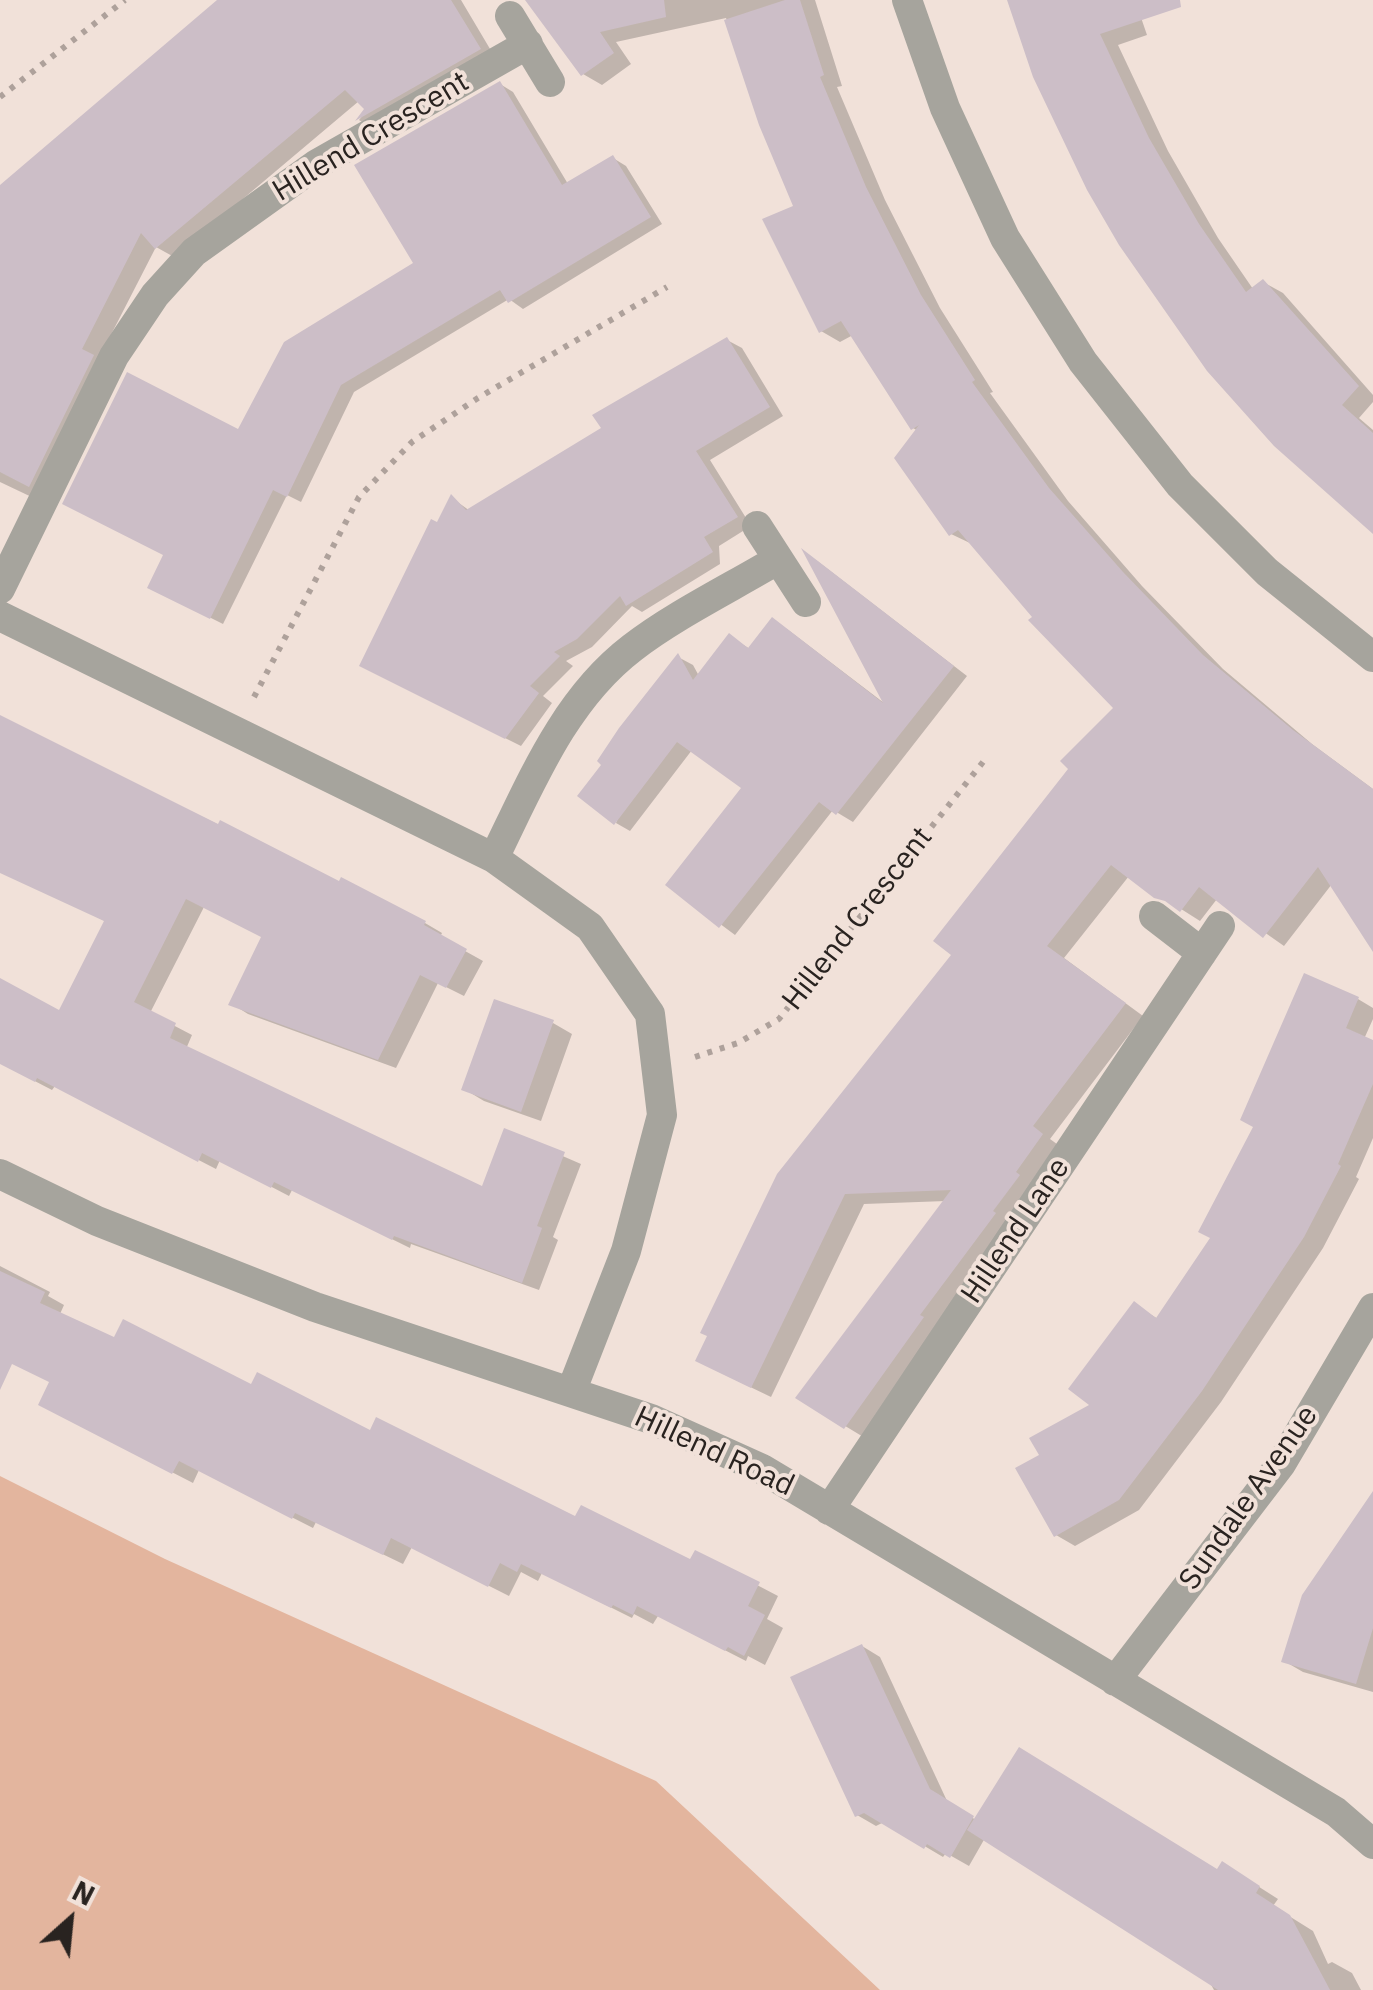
<!DOCTYPE html>
<style>
body{margin:0}
#map{position:relative;width:1373px;height:1990px;overflow:hidden;background:#f1e1d9;font-family:"IBM Plex Sans",sans-serif}
canvas{display:block}
.north{position:absolute;left:20px;top:1870px;width:100px;height:100px;-webkit-text-stroke:8px #f1e1d9;paint-order:stroke;rotate:27deg;font-size:28px;font-weight:700;line-height:40px;text-align:center;color:#292320}
.north::after{content:'';display:block;margin:auto;width:35px;height:45px;background:#292320;clip-path:polygon(50% 0,100% 100%,50% 72%,0 100%)}
</style>
<div id="map">
<canvas width="1373" height="1990"></canvas>
<div class="north">N</div>
</div>
<script>
const c = document.querySelector('canvas').getContext('2d');
c.lineJoin = 'round';
function paint(path, color) { c.fillStyle = color; c.fill(path, 'evenodd'); }
function trace(path, color, width, dash) { c.strokeStyle = color; c.lineWidth = width; c.lineCap = dash ? 'butt' : 'round'; c.setLineDash(dash || []); c.stroke(path); }
function drawText(font, color, halo, rows, align = 'center') {
  c.font = font + ' "IBM Plex Sans",sans-serif'; c.lineWidth = 8; c.setLineDash([]); c.textBaseline = 'middle'; c.strokeStyle = halo; c.fillStyle = color; for (const [text, x, y, turn = 0] of rows) {
    c.save(); c.translate(x, y); c.rotate((+turn || 0) * Math.PI / 180); c.textAlign = isNaN(turn) ? turn : align; if (halo) c.strokeText(text, 0, 0); c.fillText(text, 0, 0); c.restore();
  }
}
paint(new Path2D(`
 M0 1476 165 1559 656 1781 880 1990H0Z`), '#e3b59e');
paint(new Path2D(`
 M222 0H461L496 59 373 129 359 120 368 109 359 101 174 257 156 247 98 360 40 501 0 482V186Z
 M528 0H815L842 86 837 87 885 200 940 308 993 392 990 393 1068 501 1142 586 1223 669 1312 744 1373 789V948L1332 884 1284 946 1217 899 1200 921 1129 876 1064 958 1143 1016 1050 1139 1061 1147 865 1438 799 1398 946 1201 864 1204 771 1397 717 1371 954 955 1117 708 972 544 951 534 918 431 913 428 853 335 840 342 821 331 796 207 760 123 726 18 616 42 631 64 602 85 583 74Z
 M1010 0H1135L1147 35 1118 45 1168 151 1218 238 1253 289 1263 282 1283 293 1373 395V402L1359 418 1373 430V530Z
 M500 84 513 92 568 184 613 158 626 166 662 224 523 309 509 299 354 392 301 502 287 495 223 624 163 594 239 432 416 264Z
 M727 340 742 348 783 416 710 460 751 526 719 546 720 564 642 612 632 606 592 647 566 661 573 666 543 696 552 703 521 746 377 674 452 498 470 511 604 429Z
 M816 560 967 676 853 822 833 810 735 935 668 885 744 788 692 750 630 831 616 823 678 657 693 665 699 676 729 636 750 649 787 629 888 706Z
 M0 718 340 884 342 881 425 923 442 933 440 937 483 961 464 996 438 983 396 1068 248 1014 232 1004 264 937 204 907 150 1013 192 1035 186 1049 483 1190 505 1131 581 1164 553 1237 558 1240 539 1290 411 1244 410 1248 292 1190 289 1196 220 1160 216 1169 55 1086 52 1090 0 1063V981L60 1013 107 922 0 870Z
 M1358 999 1373 1008V1019L1364 1039 1373 1043V1138L1356 1177 1359 1179 1323 1248 1221 1402 1139 1510 1075 1546 1056 1535 1042 1455 1094 1406 1134 1304 1158 1319 1213 1237Z
 M553 1023 572 1034 541 1121 484 1101 464 1089Z
 M0 1266 50 1292 48 1296 64 1305 60 1314 115 1340 371 1433 576 1520 691 1563 696 1553 778 1596 767 1619 783 1628 765 1665 748 1656 746 1661 658 1616 653 1624 634 1614 632 1618 542 1573 538 1581 521 1572 509 1596 412 1547 403 1564 316 1522 313 1528 199 1470 193 1483 61 1415 52 1382 0 1351Z
 M1373 1495V1692L1303 1672 1284 1661Z
 M862 1646 880 1657 948 1803 976 1820 1242 1876 1278 1899 1273 1906 1313 1931 1328 1964 1332 1962 1352 1973 1361 1990H1214L1209 1981 985 1838 969 1866 946 1853 943 1857 884 1822 876 1826 857 1815Z`), '#0003');
paint(new Path2D(`
 M217 0H451L481 49 355 121 364 109 345 90 155 249 141 233 82 349 94 355 29 487 0 472V185Z
 M525 0H664L666 17 600 32 614 53 581 76Z
 M785 0H800L824 75 820 77 866 187 921 295 975 380 972 382 1049 488 1123 572 1203 655 1293 730 1373 789V952L1318 867 1263 938 1199 887 1180 912 1165 901 1154 898 1111 865 1047 946 1126 1003 1033 1126 1043 1134 1016 1172 1020 1175 993 1211 996 1213 920 1315 924 1317 844 1429 795 1398 951 1190 845 1194 751 1388 695 1361 707 1336 700 1333 777 1174 951 955 933 941 1068 769 1060 761 1113 708 1028 620 1032 617 958 530 949 536 894 458 919 425 911 430 841 321 819 333 762 219 793 206 759 125 724 20Z
 M1007 0H1180L1181 7 1100 34 1149 138 1199 224 1246 292 1263 279 1359 386 1342 405 1373 433V534L1274 446 1207 371 1119 245 1087 190 1033 77Z
 M500 81 562 185 613 155 651 217 508 303 500 290 341 385 287 497 273 490 210 619 147 588 163 555 62 504 127 372 238 429 284 342 413 263 354 165Z
 M727 337 770 407 696 451 738 517 704 537 713 552 626 606 620 596 577 639 554 652 560 656 530 686 539 693 505 739 359 666 431 519 437 522 451 494 466 510 601 428 592 415Z
 M801 548 954 666 836 815 819 802 719 928 665 885 741 788 677 742 614 825 577 796 601 765 597 761 619 728 678 653 693 680 729 633 748 648 772 617 883 703Z
 M0 715 218 824 220 820 339 881 341 877 426 921 424 925 467 949 446 988 420 975 378 1060 228 1005 261 937 186 899 134 1002 176 1023 170 1038 482 1186 504 1128 565 1152 537 1226 542 1228 522 1283 394 1236 392 1240 274 1182 271 1188 202 1153 198 1162 37 1078 35 1082 0 1064V978L59 1010 104 921 0 873Z
 M1304 973 1359 997 1346 1028 1373 1040V1084L1338 1164 1341 1166 1304 1237 1202 1391 1119 1500 1054 1537 1015 1468 1039 1455 1029 1438 1089 1405 1068 1389 1134 1301 1156 1318 1210 1238 1198 1232 1253 1127 1240 1120Z
 M494 999 554 1020 521 1112 461 1090Z
 M0 1271 45 1292 40 1303 114 1337 123 1319 251 1384 257 1372 370 1430 376 1417 575 1516 581 1505 690 1559 695 1550 760 1582 748 1606 765 1615 744 1656 728 1647 725 1651 637 1606 633 1615 613 1605 611 1608 521 1564 517 1572 500 1563 488 1587 391 1538 383 1555 295 1513 292 1519 179 1461 172 1474 38 1405 49 1382 12 1364 0 1390Z
 M1373 1491V1628L1356 1684 1281 1662 1302 1595Z
 M862 1644 930 1789 974 1816 950 1858 927 1844 924 1849 864 1813 855 1817 790 1677Z
 M1019 1747 1217 1869 1222 1861 1260 1886 1256 1893 1290 1915 1330 1990H1218L967 1830Z`), '#ccbec7');
trace(new Path2D(`
 M0 97 125 0
 M254 697 359 497 412 442 478 398 667 287
 M695 1057 738 1043 779 1019 983 762`), '#aea19b', 6, [5, 8]);
trace(new Path2D(`
 M907 0 945 108 1005 238 1083 362 1180 485 1267 572 1373 657
 M510 16 550 82
 M757 526 806 602
 M0 589 114 356 155 295 194 252 317 164 528 44
 M0 616 494 858 590 927 650 1014 662 1115 626 1251 571 1392
 M494 858C531 783 564 700 632 648 673 616 732 587 777 560
 M1154 916 1202 953
 M0 1174 97 1221 315 1307 651 1419 762 1469 1336 1812 1373 1844
 M829 1510 1220 926
 M1115 1681 1281 1464 1373 1308`), '#a6a49d', 30);
drawText('30px', '#292320', '#f1e1d9', [
 ["Hillend Crescent",371,137,-31],
 ["Hillend Crescent",858,919,-52],
 ["Hillend Lane",1016,1231,-56],
 ["Hillend Road",714,1452,25],
 ["Sundale Avenue",1249,1498,-55]
]);
</script>
